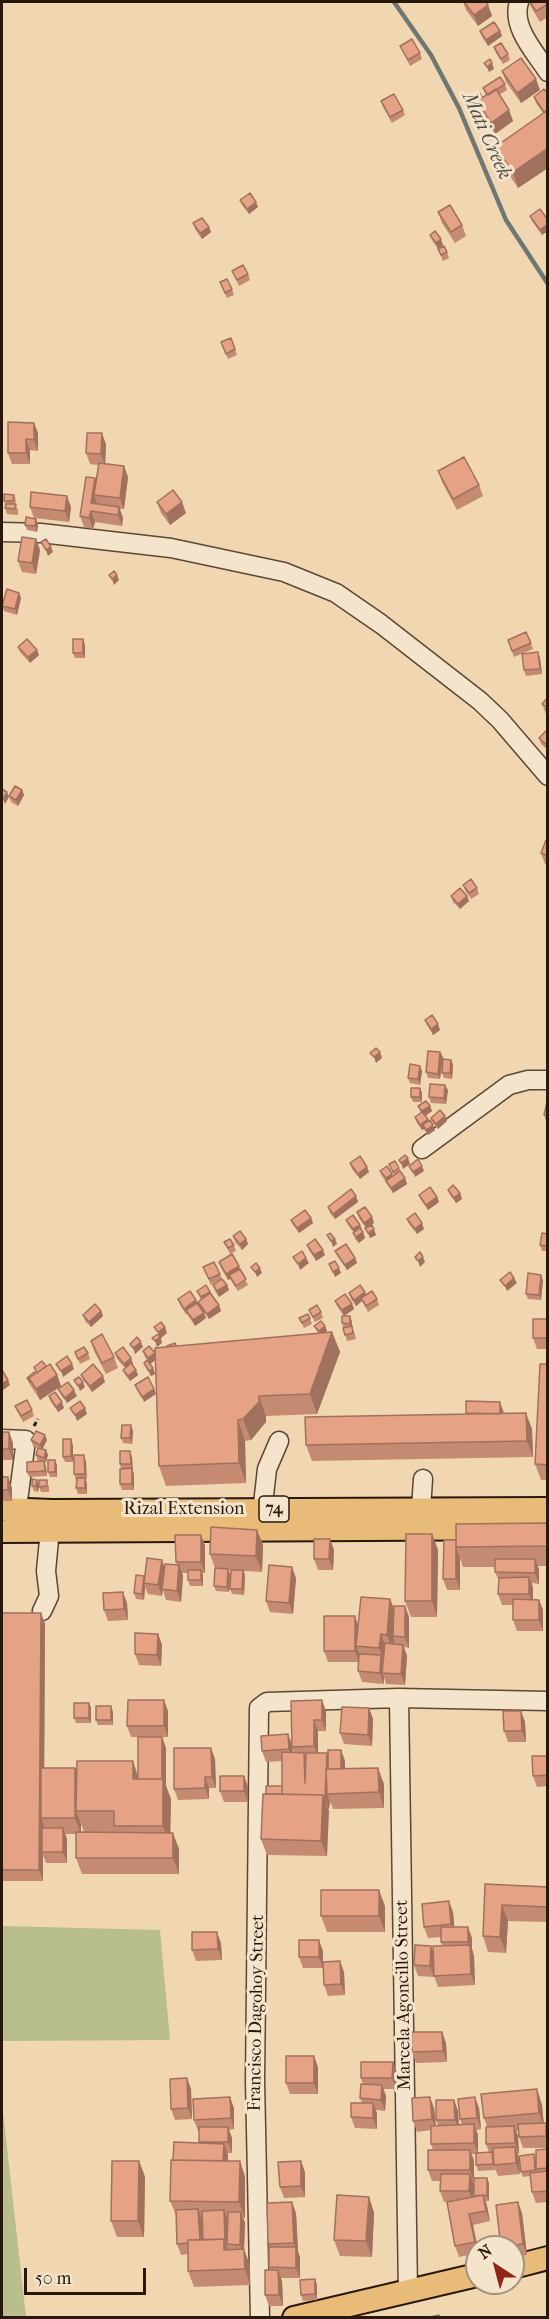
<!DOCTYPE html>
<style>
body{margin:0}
#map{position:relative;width:549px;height:2319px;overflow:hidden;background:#f0d6b1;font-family:"IM FELL French Canon",serif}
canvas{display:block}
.frame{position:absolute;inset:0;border:3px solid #28180b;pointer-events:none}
.north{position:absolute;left:465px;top:2235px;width:60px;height:60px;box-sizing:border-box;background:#f5e4cc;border:2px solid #a3927f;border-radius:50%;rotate:324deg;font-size:16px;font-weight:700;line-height:24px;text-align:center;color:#28180b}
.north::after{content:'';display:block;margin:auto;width:21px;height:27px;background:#8f2418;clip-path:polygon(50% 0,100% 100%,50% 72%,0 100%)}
.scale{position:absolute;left:24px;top:2268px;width:122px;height:27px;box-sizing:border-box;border:3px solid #28180b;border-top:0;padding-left:8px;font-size:18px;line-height:21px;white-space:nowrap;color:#28180b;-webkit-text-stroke:4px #f5e4cc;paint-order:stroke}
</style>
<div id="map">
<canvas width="549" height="2319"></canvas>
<div class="frame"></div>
<div class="north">N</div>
<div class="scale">50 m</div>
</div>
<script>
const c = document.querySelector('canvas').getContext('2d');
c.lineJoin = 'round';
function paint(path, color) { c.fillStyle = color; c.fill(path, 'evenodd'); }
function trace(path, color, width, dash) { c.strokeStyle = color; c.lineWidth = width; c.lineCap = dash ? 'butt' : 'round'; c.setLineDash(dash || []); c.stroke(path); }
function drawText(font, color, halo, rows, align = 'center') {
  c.font = font + ' "IM FELL French Canon",serif'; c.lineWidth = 6; c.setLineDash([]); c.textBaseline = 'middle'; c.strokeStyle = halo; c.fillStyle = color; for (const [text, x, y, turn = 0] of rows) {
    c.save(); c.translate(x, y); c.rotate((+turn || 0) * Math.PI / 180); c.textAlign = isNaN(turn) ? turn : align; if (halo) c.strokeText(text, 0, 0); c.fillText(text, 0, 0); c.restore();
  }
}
paint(new Path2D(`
 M2 1926 160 1930 170 2040 2 2041Z
 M2 2103 26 2317H2Z`), '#b8be8d');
trace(new Path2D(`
 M394 2 431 55 459 108 506 220 548 284`), '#6f7772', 4.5);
const minor = new Path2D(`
 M519 2C511 27 535 52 548 72
 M2 532 41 533 171 548 284 572 336 593 381 624 480 701 500 720 548 776
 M422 1149 509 1085 528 1080H548
 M2 1439 26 1440 17 1508
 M421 1509 423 1479
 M261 1522 267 1469 279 1441
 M42 1611 49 1596 46 1571 51 1519
 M399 1698 408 2292
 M260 2318 255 2081 259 1708 267 1702 399 1698 548 1701`);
const major = new Path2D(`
 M2 1509 52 1511 548 1509
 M2 1531 548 1528
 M513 2267 548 2258
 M294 2318 477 2275`);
trace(minor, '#5a4834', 21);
trace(major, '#28180b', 26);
trace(new Path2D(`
 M34 1426 38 1419`), '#28180b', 3, [4.5, 3]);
trace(minor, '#f5e4cc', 18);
trace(major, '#e8bb78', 22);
paint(new Path2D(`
 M463 2H486L488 5 492 16 478 26 466 10Z
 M528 2H548V17L540 22Z
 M480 31H500L502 36 488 46 482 37Z
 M400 46 420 53 422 59 410 66Z
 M494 47 508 54 510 60 503 64 496 53Z
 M502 71 540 90 521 103 506 82Z
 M505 84 507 90 499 95 509 110 513 121 495 134 480 108 478 109 473 96 482 98 486 95 483 88Z
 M548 94V168L518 188 501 163 495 147 543 113 536 103 534 97Z
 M381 101 403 110 405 115 392 123 383 107Z
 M240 200 258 207 249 214 242 205Z
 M438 212 462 225 466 236 455 243 442 223Z
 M530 216 548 220V231L542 235 532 221Z
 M193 223 209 227 211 232 202 239 195 229Z
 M430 235 443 245 438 249 432 240Z
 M438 249 447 252 449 258 443 261Z
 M232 271 248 274 250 280 239 286Z
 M220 282 232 289 234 295 227 298Z
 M231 338 237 355 228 359 221 342Z
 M34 423 38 433V451L30 450V464H12L8 453Z
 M106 444 105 464 128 477 124 509H120L123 518 122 526 95 522 93 529 84 527 80 516 96 480 98 465 90 464 86 453Z
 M438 471 479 485 483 496 457 510 442 482Z
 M14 495 16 500 15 504 18 510V515L7 514 5 508V504L4 501Z
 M157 502 186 513 170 525 161 513Z
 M30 507H71L69 522 34 518Z
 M36 519 38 525 37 532 27 530 25 525Z
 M40 550 36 574 22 572 18 561Z
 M19 593 21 598 17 615 4 611 2 605V606V599L3 603Z
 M526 632 533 649 514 657 508 640Z
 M85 645V658H75L73 653Z
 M18 647 39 655 30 663 20 652Z
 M538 652 540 658 542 674 526 676 524 670Z
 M548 697V716L546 714 542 704Z
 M548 729V750L541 744 539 738Z
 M22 790 24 795 18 806 11 802 9 796Z
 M548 840V865L545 864 541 853Z
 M463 885 477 888 479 894 471 899 465 890Z
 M451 896H467L469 901 460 909 453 902Z
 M425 1020 440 1030 433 1035 427 1025Z
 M443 1057 440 1079 428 1078 426 1072Z
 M451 1060 453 1065 452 1079 444 1078 442 1073Z
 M422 1071 420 1085 410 1083 408 1078Z
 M420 1088 422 1093V1102H413L411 1097Z
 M448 1090 446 1104 431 1103 429 1097Z
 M548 1098V1121H546L544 1115Z
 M418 1106H430L432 1111 425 1116 435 1130 428 1135 424 1129 422 1130 417 1123 415 1117 421 1113Z
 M431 1118 447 1121 438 1129 433 1123Z
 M350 1163 369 1172 360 1179 352 1169Z
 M389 1164 399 1168 407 1184 393 1193 382 1176 380 1171 392 1174 393 1176 394 1175Z
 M448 1190 460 1193 462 1199 456 1203 450 1195Z
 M419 1195 437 1197 439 1202 428 1210 421 1200Z
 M356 1196 358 1202 335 1219 330 1213 328 1207Z
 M357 1212 372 1217 374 1223 369 1227 376 1235 370 1238 366 1228 359 1218Z
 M311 1218 313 1223 299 1233 293 1225 291 1220Z
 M407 1219 424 1229 417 1234 409 1224Z
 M346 1220 360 1225 365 1238 359 1243 355 1239 354 1233 348 1225Z
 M548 1234V1251H542L540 1245Z
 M233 1236 246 1239 248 1244 242 1250 235 1242Z
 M224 1242 234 1245 236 1251 230 1254Z
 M307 1245 325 1255 316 1261 309 1250Z
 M335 1251 355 1258 357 1263 347 1270 338 1257Z
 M219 1262 241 1272 248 1285 238 1291 230 1279 228 1280 221 1268Z
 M203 1267 220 1274 222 1279 227 1285 229 1290 219 1297 215 1291 213 1285 218 1281 211 1285Z
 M543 1280 541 1300 528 1299 526 1294Z
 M206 1285 219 1305 221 1311 209 1319 200 1307 198 1302 201 1300 197 1291Z
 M349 1293 366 1295 377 1299 379 1305 368 1312 362 1301 356 1306 351 1299Z
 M178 1299 196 1300 206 1318 195 1326 187 1314H186L180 1305Z
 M335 1301 352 1304 354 1309 344 1316H350L352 1322V1326L356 1339 347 1341 342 1323 344 1316 337 1306Z
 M309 1310 321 1312 323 1318 315 1322Z
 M101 1311 103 1316 91 1327 85 1321 83 1315Z
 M299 1318H310L312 1324 304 1328Z
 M548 1319V1349H537L533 1338Z
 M314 1326H325L327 1331 325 1332H332L340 1352 317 1414 266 1416V1422L251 1440 245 1441 246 1483 166 1486 159 1466 155 1360 150 1364 145 1357 143 1351 155 1353 176 1346 318 1333Z
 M91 1341 114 1357 118 1368 106 1374 94 1351Z
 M75 1352 88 1353 90 1359 80 1364Z
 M115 1353 131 1358 133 1364 132 1365 136 1370 138 1375 130 1381 125 1375 123 1370 125 1368 117 1359Z
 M144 1363 153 1368 155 1374 151 1376 146 1368Z
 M548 1364V1480H541L535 1464Z
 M34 1367H46L57 1375 61 1386 40 1400 29 1383 27 1378 36 1373Z
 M81 1375 105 1382 92 1392 83 1380Z
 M58 1389 77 1396 67 1403 61 1395Z
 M49 1396 64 1408 58 1412 51 1402Z
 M15 1406 32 1410 34 1416 23 1422Z
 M466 1413H504L532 1429 533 1457 312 1461 306 1445 466 1414Z
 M133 1431 132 1444 123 1443 121 1438Z
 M2 1432H9L13 1443V1460H2Z
 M31 1440H47L42 1449 46 1450 48 1455 45 1463 46 1467 47 1476 29 1477 27 1472 38 1461 36 1455 38 1448 33 1446Z
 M73 1445V1462H65L63 1457Z
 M132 1457 134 1490H122L120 1484 121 1469 120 1464Z
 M86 1461V1480L87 1484V1494H78L76 1488V1480L74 1474Z
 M57 1465V1477H50L48 1472Z
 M2 1472 4 1477 12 1488V1501H2Z
 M39 1485 49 1486V1492H41L39 1486 38 1492 34 1491 32 1486Z
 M548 1523V1566H538L539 1570V1584L532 1583 533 1588V1599L539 1600 543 1610V1631H517L513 1620V1605H502L498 1594 499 1581 495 1572V1567H463L460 1558V1590H447L443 1579 456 1540Z
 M257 1530 263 1545 262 1572 243 1571 245 1575 244 1595 232 1594 230 1589 231 1570H229L230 1575 229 1592 216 1591 214 1586 215 1568 210 1554Z
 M432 1534 438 1550 437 1617H411L405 1601Z
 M201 1535 205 1546V1573H202L203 1575V1586H190L188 1580V1573H182L183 1576 181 1602 166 1600 163 1591 162 1596 148 1594 145 1587 144 1600 136 1599 134 1593 145 1578 164 1568 177 1565 176 1562Z
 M330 1539 334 1550 333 1570H318L314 1559Z
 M296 1578 293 1614 270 1612 266 1601Z
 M390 1599 394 1608 405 1606 409 1617V1648L404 1647 407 1656 405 1685 386 1684 384 1677V1684L362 1682 358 1671V1662H328L324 1651 358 1626Z
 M127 1603 128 1620 108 1621 104 1610Z
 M2 1613H41L45 1624 44 1768H75L77 1772 138 1776V1737H131L127 1726 168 1711V1737H162L166 1748V1786L171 1799 170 1833 179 1849V1874H82L76 1858V1834H65L67 1839V1863H46L43 1855V1881H2ZM81 1824 84 1832H116V1833L81 1832Z
 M158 1634 162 1645 161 1666 139 1665 135 1654Z
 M291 1701 326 1711V1731H318V1753L328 1756 341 1750 345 1761V1769L384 1784V1808L333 1809 330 1801 329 1809H328L327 1856 267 1855 261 1839 266 1794 282 1786V1761L266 1762 262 1751 288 1734 292 1745 293 1752H294L292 1747Z
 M89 1703 91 1708V1723H76L74 1718Z
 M369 1708 373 1719 372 1746 344 1744 340 1733Z
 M521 1711 525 1722 526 1742H508L504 1731Z
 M113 1712V1725H98L96 1720Z
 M548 1756V1786L537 1787 533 1776Z
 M215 1759 216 1788H209V1799L178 1800 174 1789Z
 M244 1776 248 1787V1802H224L220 1791Z
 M485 1884 548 1887V1922L508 1921 506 1953 488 1952 483 1936Z
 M385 1906V1932H327L321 1916Z
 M453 1912 454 1927 472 1938V1949L474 1956 475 1985 438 1987 434 1976V1977L418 1976 414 1965 442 1946 441 1942V1937L428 1938 424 1927Z
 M221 1943 222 1960 196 1961 192 1950Z
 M323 1951V1968H303L299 1957Z
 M344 1972 345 1995 328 1996 324 1985Z
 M442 2032 446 2043 447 2062 416 2063 412 2052Z
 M393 2062 397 2073 396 2089H383L386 2096 385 2111 376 2110 377 2114V2129L355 2128 351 2117 362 2103 360 2098 363 2084 361 2078Z
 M318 2067V2094H290L286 2083Z
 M187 2078 191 2089 192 2119 175 2120 171 2109Z
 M537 2089 542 2105 544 2123H546L548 2128V2148H523L519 2137V2131H516L518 2136 519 2154H517L519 2158 520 2174 498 2176 494 2166 495 2170 478 2171 476 2165V2154H472L474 2161V2181H472L474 2185 473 2197 489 2183V2201H486L490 2221 473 2225 478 2247 477 2253 459 2257 455 2246 447 2202H444L440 2191 441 2181H432L428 2170 433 2150 431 2144V2130L417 2132 413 2121 434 2108 436 2125H438L436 2120 454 2100 458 2111 459 2124H462L460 2119 479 2108 481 2129 476 2130 478 2135V2152H489L486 2144 487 2126 484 2118Z
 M234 2108V2129L229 2130 232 2138V2153H227L228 2155V2161H240L245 2177V2218H243L245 2223 244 2250 250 2265V2285L194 2287 188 2271V2254L181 2255 177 2244 176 2215 170 2201 173 2160 199 2143V2131H198L194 2120Z
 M548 2149V2202L536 2203 532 2192 530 2176 523 2177 521 2172Z
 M139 2161 145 2177 144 2237H117L111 2221Z
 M305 2172V2197L284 2198 280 2187Z
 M369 2197 374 2213 372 2257 340 2256 334 2240Z
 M296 2213 298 2251 300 2258V2278H281L282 2281 283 2306H269L265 2295 270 2270 269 2267V2247L268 2244Z
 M522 2213 527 2255 513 2257V2247H502Z
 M315 2279 317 2285V2300L303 2301 301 2295Z`), '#c58b72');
paint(new Path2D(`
 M488 5 492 16 478 26 474 15Z
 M500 31 502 36 488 46 486 40Z
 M492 63 494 69 489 72 487 67Z
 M536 79 540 90 521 103 517 93Z
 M509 110 513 121 495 134 491 123Z
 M548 148V168L518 188 513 172Z
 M256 202 258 207 249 214 247 209Z
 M548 224V231L542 235 540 230Z
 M209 227 211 232 202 239 200 233Z
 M441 239 443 245 438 249 436 243Z
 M34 423 38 433V451L34 440Z
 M102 433 106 444 105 465 101 454Z
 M26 439 30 450V464L26 453Z
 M124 466 128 477 124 509 120 498Z
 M95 478 99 489 94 495 97 503 96 511 91 503Z
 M67 496 71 507 69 522 65 511Z
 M182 502 186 513 170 525 166 514Z
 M119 507 123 518 122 526 118 515Z
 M91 511 95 522 93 529 89 518Z
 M36 519 38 525 37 532 35 526Z
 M36 539 40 550 36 574 32 563Z
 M51 547 53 552 48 556 46 550Z
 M117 575 119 580 114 585 112 579Z
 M19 593 21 598 17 615 15 609Z
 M83 639 85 645V658L83 653Z
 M37 650 39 655 30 663 28 657Z
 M538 652 540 658 542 674 540 669Z
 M22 790 24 795 18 806 16 800Z
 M7 792 9 797 5 804 3 799Z
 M467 896 469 901 460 909 458 904Z
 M438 1024 440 1030 433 1035 431 1029Z
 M380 1052 382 1058 376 1063 374 1057Z
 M440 1052 443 1057 440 1079 438 1074Z
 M451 1060 453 1065 452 1079 450 1073Z
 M420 1066 422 1071 420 1085 418 1079Z
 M445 1085 448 1090 446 1104 444 1098Z
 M420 1088 422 1093V1102L420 1097Z
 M430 1106 432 1111 424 1117 422 1111Z
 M445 1116 447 1121 438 1129 436 1124Z
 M428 1119 430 1125H423L424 1129 422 1130 420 1125Z
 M433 1125 435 1130 428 1135 426 1130Z
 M408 1158 410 1164 403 1169 401 1163Z
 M422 1166 424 1171 415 1177 413 1172Z
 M367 1167 369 1172 360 1179 358 1174Z
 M392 1174 394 1179 388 1184 386 1178Z
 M405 1178 407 1184 393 1193 391 1188Z
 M460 1193 462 1199 456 1203 454 1198Z
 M356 1196 358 1202 335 1219 333 1214Z
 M437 1197 439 1202 428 1210 426 1205Z
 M372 1217 374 1223 366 1228 364 1223Z
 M311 1218 313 1223 299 1233 297 1228Z
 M422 1223 424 1229 417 1234 415 1229Z
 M360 1225 362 1230 355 1235 353 1229Z
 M374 1229 376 1235 370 1238 368 1233Z
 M363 1232 365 1238 359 1243 356 1237Z
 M246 1239 248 1244 242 1250 240 1244Z
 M335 1239 337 1244 333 1247 331 1241Z
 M323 1250 325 1255 316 1261 314 1255Z
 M423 1257 425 1262 420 1267 418 1261Z
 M306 1258 309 1263 300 1270 298 1264Z
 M355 1258 357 1263 347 1270 345 1265Z
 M239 1266 241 1272 229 1275 230 1279 228 1280 226 1274Z
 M260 1268 262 1273 257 1277 255 1272Z
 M339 1268 341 1273 335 1277 333 1272Z
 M541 1275 543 1280 541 1300 539 1295Z
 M514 1278 517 1283 507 1291 505 1286Z
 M227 1285 229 1290 219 1297 217 1291Z
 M365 1292 367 1297 361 1298 362 1301 356 1306 354 1300Z
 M196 1300 199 1306 186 1310 187 1314H186L184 1309Z
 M352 1304 354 1309 344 1316 342 1310Z
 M219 1305 221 1311 209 1319 207 1314Z
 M101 1311 103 1316 91 1327 89 1322Z
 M204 1313 206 1318 195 1326 193 1320Z
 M350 1316 352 1322V1326L356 1339 350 1324Z
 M325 1326 327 1331 321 1336 319 1331Z
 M165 1327 167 1333 161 1338 162 1343 157 1347 155 1341 160 1337 158 1332Z
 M332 1332 340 1352 317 1414 310 1394Z
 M141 1342 143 1347 135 1354 133 1348Z
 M155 1353 157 1359 150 1364 148 1358Z
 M131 1358 133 1364 126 1370 124 1364Z
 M72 1364 74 1369 63 1377 61 1371Z
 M153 1368 155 1374 151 1376 149 1371Z
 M136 1370 138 1375 130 1381 128 1376Z
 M57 1375 61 1386 40 1400 36 1389Z
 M103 1376 105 1382 92 1392 90 1386Z
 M8 1380 10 1385 2 1391V1384Z
 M83 1382 85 1387 80 1391 78 1386Z
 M154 1389 156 1394 144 1402 142 1397Z
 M74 1390 77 1396 67 1403 65 1398Z
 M259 1396 266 1416V1422L251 1440 243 1419Z
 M62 1402 64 1408 58 1412 56 1407Z
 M500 1402 504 1413 500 1414Z
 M85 1408 87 1414 77 1421 75 1415Z
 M526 1413 532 1429 533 1457 527 1441Z
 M238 1420 245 1441 246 1483 239 1463Z
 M131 1425 133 1431 132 1444 130 1438Z
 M9 1432 13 1443V1460L9 1449Z
 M45 1435 47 1440 42 1450 40 1445Z
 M71 1439 73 1445V1462L71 1456Z
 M46 1450 48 1455 46 1463 44 1458Z
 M130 1451 132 1457 133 1470 131 1464Z
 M84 1455 86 1461 87 1480 85 1474Z
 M55 1460 57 1465V1477L55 1472Z
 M44 1461 46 1467 47 1476 45 1471Z
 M132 1468 134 1474V1490L132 1484Z
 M8 1477 12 1488V1501L8 1490Z
 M85 1478 87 1484V1494L85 1488Z
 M37 1480 39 1485 38 1492 36 1486Z
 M257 1530 263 1545 262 1572 256 1556Z
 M432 1534 438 1550 437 1617 432 1601Z
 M201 1535 205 1546V1573L201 1562Z
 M330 1539 334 1550 333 1570 329 1559Z
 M456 1547 460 1558V1590L456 1579Z
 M535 1559 539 1570V1584L535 1573Z
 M162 1560 166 1571 162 1589V1596L158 1585Z
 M179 1565 183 1576 181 1602 177 1591Z
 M292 1567 296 1578 293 1614 289 1603Z
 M228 1569 230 1575 229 1592 227 1587Z
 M201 1570 203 1575V1586L201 1580Z
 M243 1570 245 1575 244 1595 242 1589Z
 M144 1576V1583L145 1587 144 1600 142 1594Z
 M529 1577 533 1588V1605L529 1594Z
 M123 1592 127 1603 128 1620 124 1609Z
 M390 1599 396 1615 393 1636 394 1639 393 1651 387 1635Z
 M539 1600 543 1610V1631L539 1620Z
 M405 1606 409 1617V1648L405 1637Z
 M41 1613 45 1624 44 1818H41L44 1826V1852H42L43 1855V1881L39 1870Z
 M355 1616 359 1627 356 1646 359 1652V1662L355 1651Z
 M158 1634 162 1645 161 1666 157 1655Z
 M381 1634 387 1650 385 1663 379 1648Z
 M403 1645 407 1656 405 1685 401 1674Z
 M381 1655 385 1666 382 1673 384 1677V1684L380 1673Z
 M164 1700 168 1711V1737L164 1726Z
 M322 1700 326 1711V1731L322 1720Z
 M89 1703 91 1708V1723L89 1718Z
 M111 1706 113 1712V1725L111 1720Z
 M369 1708 373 1719 372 1746 368 1735Z
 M521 1711 525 1722 526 1742 522 1731Z
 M314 1720 318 1731V1757L314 1746Z
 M288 1734 292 1745 293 1760 289 1749Z
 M162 1737 166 1748V1786L171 1799 170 1847 163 1826 162 1784Z
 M211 1748 215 1759 216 1788 212 1777Z
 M341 1750 345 1761V1783L341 1772Z
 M327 1753 331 1764 327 1794 330 1801 329 1809 325 1799Z
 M133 1761 140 1782 133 1779Z
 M75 1768 81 1784 76 1811 81 1824V1834L75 1818Z
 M378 1768 384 1784V1808L379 1792Z
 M244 1776 248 1787V1802L244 1791Z
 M205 1777 209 1788V1799L205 1788Z
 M323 1795 329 1811 327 1856 321 1841Z
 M63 1828 67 1839V1863L63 1852Z
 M173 1833 179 1849V1874L173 1858Z
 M379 1890 385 1906V1932L379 1916Z
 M449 1901 453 1912 455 1935 451 1924Z
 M502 1905 508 1921 506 1953 500 1937Z
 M468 1927 472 1938V1949L474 1956 475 1985 471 1974 470 1950 468 1942Z
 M217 1932 221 1943 222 1960 218 1949Z
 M319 1940 323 1951V1968L319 1957Z
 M431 1946 435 1957 434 1977 430 1966Z
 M340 1961 344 1972 345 1995 341 1984Z
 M442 2032 446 2043 447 2062 443 2051Z
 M314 2056 318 2067V2094L314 2083Z
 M393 2062 397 2073 396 2089 392 2078Z
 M187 2078 191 2089 192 2119 188 2108Z
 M382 2085 386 2096 385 2111 381 2100Z
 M537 2089 542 2105 544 2128 539 2113Z
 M230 2097 234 2108V2129L231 2118Z
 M430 2097 434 2108 436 2130 432 2119Z
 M475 2097 479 2108 481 2129 477 2118Z
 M454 2100 458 2111 459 2131 455 2120Z
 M373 2103 377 2114V2129L373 2118Z
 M546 2123 548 2128V2141L546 2136Z
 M474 2124 478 2135V2154L474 2143Z
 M514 2126 518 2136 519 2154 515 2143Z
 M228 2127 232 2138V2153L228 2142Z
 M224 2144 228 2155 227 2174 223 2163Z
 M515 2147 519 2158 520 2174 516 2163Z
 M470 2150 474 2161V2181L470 2170Z
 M534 2154 536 2160 537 2176 535 2170Z
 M139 2161 145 2177 144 2237 138 2221Z
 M240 2161 245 2177V2218L239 2202Z
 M301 2161 305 2172V2197L301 2186Z
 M470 2174 474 2185 473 2202 469 2191Z
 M487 2178 489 2183V2201L487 2196Z
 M483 2195 487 2206 490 2221 486 2211Z
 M369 2197 374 2213 372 2257 366 2241Z
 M292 2202 296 2213 298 2251 300 2258V2278L296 2268V2249L294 2243Z
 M518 2202 522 2213 527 2255 523 2244Z
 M198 2209 202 2220 204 2254 200 2243Z
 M224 2210 228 2221 227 2244 229 2251 225 2240Z
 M241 2212 245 2223 244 2250 250 2265V2285L245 2269 244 2256 240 2245Z
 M469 2214 473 2225 477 2248 475 2242Z
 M224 2239 229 2255 224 2250Z
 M278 2270 282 2281 283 2306 279 2295Z
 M315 2279 317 2285V2300L315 2294Z`), '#a0715d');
const building = new Path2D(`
 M464 2H486L488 5 474 15Z
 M530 2H548V4L536 11Z
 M494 22 500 31 486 40 480 31Z
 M412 39 420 53 408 60 400 46Z
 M501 43 508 54 501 59 494 47Z
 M521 58 536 79 517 93 502 71Z
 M490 59 492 63 487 67 484 63Z
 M500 77 505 84 488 95 483 88Z
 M496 89 509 110 491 123 477 101Z
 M544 89 548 94V109L544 112 534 97Z
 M480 93 482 98 477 101 478 103H476L473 96Z
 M394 94 403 110 390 117 381 101Z
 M548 110V148L513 172 495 147Z
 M250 193 256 202 247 209 240 200Z
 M450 205 462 225 451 232 438 212Z
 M540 209 548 220V224L540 230 530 216Z
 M202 218 209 227 200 233 193 223Z
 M435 231 441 239 436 243 430 235Z
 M444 246 447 252 441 255 438 249Z
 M243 265 248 274 237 280 232 271Z
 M227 279 232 289 225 293 220 282Z
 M231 338 235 349 226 354 221 342Z
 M8 422 34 423V440L26 439V453H8Z
 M87 433H102L101 454 86 453Z
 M464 457 479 485 453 499 438 471Z
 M99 463 124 466 120 498 94 495Z
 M86 477 95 478 91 503 119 507 118 515 91 511 89 518 80 516Z
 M173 490 182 502 166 514 157 502Z
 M31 492 67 496 65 511 30 507Z
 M4 494 14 495 13 501H4Z
 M6 504H16L15 509 5 508Z
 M26 517 36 519 35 526 25 525Z
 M22 537 36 539 32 563 18 561Z
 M46 539 51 547 46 550 41 542Z
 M114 571 117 575 112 579 109 575Z
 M7 589 19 593 15 609 2 606Z
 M526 632 531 643 512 651 508 640Z
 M27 639 37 650 28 657 18 647Z
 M73 639H83V653H73Z
 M538 652 540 669 524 670 522 654Z
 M548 697V708L542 704Z
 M548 729V746L539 738Z
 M15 786 22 790 16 800 9 796Z
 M2 789 7 792 3 799 2 798Z
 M546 840H548V856L541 853Z
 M471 879 477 888 469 893 463 885Z
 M460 888 467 896 458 904 451 896Z
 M432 1015 438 1024 431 1029 425 1020Z
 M376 1048 380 1052 374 1057 370 1053Z
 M428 1051 440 1052 438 1074 426 1072Z
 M443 1059 451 1060 450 1073H442Z
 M410 1064 420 1066 418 1079 408 1078Z
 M430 1084 445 1085 444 1098 429 1097Z
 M411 1088H420V1097H411Z
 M548 1098V1116L544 1115Z
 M426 1101 430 1106 422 1111 418 1106Z
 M440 1110 445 1116 436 1124 431 1118Z
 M422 1112 428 1119 420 1125 415 1117Z
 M430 1120 433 1125 426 1130 423 1125Z
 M405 1155 408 1158 401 1163 399 1160Z
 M360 1156 367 1167 358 1174 350 1163Z
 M418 1159 422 1166 413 1172 409 1166Z
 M395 1161 399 1168 393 1172 389 1164Z
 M387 1166 392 1174 386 1178 380 1171Z
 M400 1171 405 1178 391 1188 386 1181Z
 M453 1185 460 1193 454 1198 448 1190Z
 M430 1187 437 1197 426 1205 419 1195Z
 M351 1189 356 1196 333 1214 328 1207Z
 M365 1207 372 1217 364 1223 357 1212Z
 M305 1210 311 1218 297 1228 291 1220Z
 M415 1213 422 1223 415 1229 407 1219Z
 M353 1215 360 1225 353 1229 346 1220Z
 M372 1225 374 1229 368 1233 365 1228Z
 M360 1228 363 1232 356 1237 353 1233Z
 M240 1231 246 1239 240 1244 233 1236Z
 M330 1233 335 1239 331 1241 327 1235Z
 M542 1233 548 1234V1246L540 1245Z
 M230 1239 234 1245 228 1248 224 1242Z
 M315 1239 323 1250 314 1255 307 1245Z
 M346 1244 355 1258 345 1265 335 1251Z
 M302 1251 306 1258 298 1264 293 1257Z
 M420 1252 423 1257 418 1261 415 1257Z
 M232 1254 239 1266 226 1274 219 1262Z
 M335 1261 339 1268 333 1272 329 1264Z
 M214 1262 220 1274 209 1279 203 1267Z
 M256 1263 260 1268 255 1272 251 1267Z
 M240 1269 246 1279 236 1286 229 1275Z
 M510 1272 514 1278 505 1286 500 1280Z
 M528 1273 541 1275 539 1295 526 1294Z
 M222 1279 227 1285 217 1291 213 1285Z
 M206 1285 210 1292 201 1297 197 1291Z
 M360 1285 365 1292 354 1300 349 1293Z
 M190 1291 196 1300 184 1309 178 1299Z
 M372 1291 377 1299 366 1306 361 1298Z
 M210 1293 219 1305 207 1314 198 1302Z
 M345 1294 352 1304 342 1310 335 1301Z
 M197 1303 204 1313 193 1320 186 1310Z
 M95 1304 101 1311 89 1322 83 1315Z
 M317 1305 321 1312 313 1317 309 1310Z
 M308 1314 310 1318 302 1323 299 1318Z
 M342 1316H350V1324L342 1323Z
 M533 1319H548V1338H533Z
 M321 1321 325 1326 319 1331 314 1326Z
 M161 1322 165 1327 158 1332 154 1327Z
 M352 1326 353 1333 345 1335 343 1328Z
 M332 1332 310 1394 259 1396V1402L243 1419 238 1420 239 1463 159 1466 155 1348Z
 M102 1334 114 1357 102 1363 91 1341Z
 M158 1334 160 1337 155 1341 152 1338Z
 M137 1337 141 1342 133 1348 130 1344Z
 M175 1343 176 1346 167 1347V1346Z
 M149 1346 155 1353 148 1358 143 1351Z
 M84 1347 88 1353 78 1359 75 1352Z
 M123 1347 131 1358 124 1364 115 1353Z
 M67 1356 72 1364 61 1371 56 1364Z
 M147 1360 153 1368 149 1371 144 1363Z
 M42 1361 46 1366 37 1373 34 1367Z
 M131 1363 136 1370 128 1376 123 1370Z
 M50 1364 57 1375 36 1389 29 1378Z
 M93 1364 103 1376 90 1386 81 1375Z
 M540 1364H548V1465L535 1464Z
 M2 1370 8 1380 2 1384Z
 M34 1372 35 1374 29 1378 30 1382 27 1378Z
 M79 1377 83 1382 78 1386 74 1380Z
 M148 1377 154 1389 142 1397 135 1385Z
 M68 1382 74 1390 65 1398 58 1389Z
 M55 1392 62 1402 56 1407 49 1396Z
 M27 1400 32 1410 21 1416 15 1406Z
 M80 1401 85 1408 75 1415 70 1408Z
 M466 1401 500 1402V1414L466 1413Z
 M526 1413 527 1441 306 1445 305 1417Z
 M122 1425H131L130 1438H121Z
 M36 1431 45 1435 40 1445 31 1440Z
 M2 1432H9V1449H2Z
 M63 1439H71V1456L63 1457Z
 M38 1448 46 1450 44 1458 36 1455Z
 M120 1451H130L131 1464H120Z
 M74 1455H84L85 1474H74Z
 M48 1460H55V1472H48Z
 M44 1461 45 1471 27 1472V1462Z
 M132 1468V1484H120V1469Z
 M2 1477H8V1490H2Z
 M77 1478H85V1488H76Z
 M32 1479 37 1480 36 1486H32Z
 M39 1480H47V1486L39 1487Z
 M548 1523V1546L456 1547V1524Z
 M211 1527 257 1530 256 1556 210 1554Z
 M406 1534H432V1601H405Z
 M175 1535H201V1562H176Z
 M314 1539H330L329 1559H314Z
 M444 1540H456V1579H443Z
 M147 1558 162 1560 158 1585 144 1583Z
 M495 1559H535V1573L495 1572Z
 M165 1564 179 1565 177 1591 162 1589Z
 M269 1565 292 1567 289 1603 266 1601Z
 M215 1568 228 1569 227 1587 214 1586Z
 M188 1570H201V1580H188Z
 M231 1570H243L242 1589H230Z
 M136 1575 144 1576 142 1594 134 1593Z
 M529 1577V1594H498L499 1578Z
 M123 1592 124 1609 104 1610 103 1593Z
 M361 1597 390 1599 387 1635 381 1634 379 1648 356 1646Z
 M513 1599 539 1600V1620H513Z
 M394 1606H405V1637L393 1636Z
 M2 1613H41L39 1870H2Z
 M324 1616H355V1651H324Z
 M135 1633 158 1634 157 1655 135 1654Z
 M385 1643 403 1645 401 1674 382 1673Z
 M359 1654 381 1655 380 1673 358 1671Z
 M128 1700H164V1726H127Z
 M322 1700V1720H314V1746L292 1747 291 1701Z
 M74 1703H89V1718H74Z
 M96 1706H111V1720H96Z
 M342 1707 369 1708 368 1735 340 1733Z
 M503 1711H521L522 1731H504Z
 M288 1734 289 1749 262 1751 261 1736Z
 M138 1737H162V1779H138Z
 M174 1748H211L212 1777H205V1788L174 1789Z
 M328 1750H341V1769H328Z
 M282 1752 304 1753 305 1783 306 1753H327L325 1799 324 1798 323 1795 282 1794Z
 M532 1756H548V1775L533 1776Z
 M77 1761H133V1779H163V1826H114V1811H76Z
 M41 1768H75V1818H41Z
 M378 1768 379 1792 327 1794 326 1769Z
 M220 1776H244V1791H220Z
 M266 1786H282V1794H266Z
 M263 1794 323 1795 321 1841 261 1839Z
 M42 1828H63V1852H42Z
 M76 1832 173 1833V1858H76Z
 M485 1884 548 1887V1907L502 1905 500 1937 483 1936Z
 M321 1890H379V1916H321Z
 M449 1901 451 1924 424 1927 422 1904Z
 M441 1927H468V1942H441Z
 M192 1932H217L218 1949 192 1950Z
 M299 1940H319V1957H299Z
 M415 1945 431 1946 430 1966 414 1965Z
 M470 1945 471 1974 434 1976 433 1946Z
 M340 1961 341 1984 324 1985 323 1962Z
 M412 2032H442L443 2051 412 2052Z
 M286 2056H314V2083H286Z
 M361 2062H393L392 2078H361Z
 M187 2078 188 2108 171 2109 170 2079Z
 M361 2084 382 2085 381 2100 360 2098Z
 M537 2089 539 2113 484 2118 481 2094Z
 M230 2097 231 2118 194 2120 193 2099Z
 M430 2097 432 2119 413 2121 412 2098Z
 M475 2097 477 2118 460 2119 458 2099Z
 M436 2100H454L455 2120H436Z
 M351 2103H373V2118L351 2117Z
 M546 2123V2136L519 2137 518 2124Z
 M474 2124V2143L431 2144V2126Z
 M514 2126 515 2143 486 2144V2127Z
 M199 2127H228V2142H199Z
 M174 2142 224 2144 223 2161 173 2160Z
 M515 2147 516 2163 494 2165 493 2148Z
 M548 2149V2168L536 2169V2150Z
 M428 2150H470V2170H428Z
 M492 2152 493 2164 476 2165V2153Z
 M534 2154 535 2170 521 2172 519 2156Z
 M171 2160 240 2161 239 2202 170 2201Z
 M112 2161H139L138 2221H111Z
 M301 2161V2186L280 2187 278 2162Z
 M548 2171V2191L532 2192 530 2173Z
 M441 2174H470L469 2191H440Z
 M474 2178H487V2196L483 2195 474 2196Z
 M337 2195 369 2197 366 2241 334 2240Z
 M483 2195 486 2211 469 2214 475 2242 455 2246 447 2202Z
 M292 2202 294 2243 268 2244 267 2203Z
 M518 2202 523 2244 501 2247 496 2205Z
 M198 2209 200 2240H188V2243L177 2244 176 2210Z
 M224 2210 225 2240H224V2239L203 2240 202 2211Z
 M228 2212H241L240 2245 227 2244Z
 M224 2239V2250L244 2249 245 2269 188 2271V2240Z
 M269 2247H296V2268L269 2267Z
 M265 2270H278L279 2295H265Z
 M315 2279V2294L301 2295 300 2280Z
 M439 2315V2318H426Z`);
paint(building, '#e5a285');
trace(building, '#a0715d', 1.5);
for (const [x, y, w] of [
 [274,1509,30]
]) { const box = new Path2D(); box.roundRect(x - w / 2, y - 13, w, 26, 4.5); c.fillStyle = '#f5e4cc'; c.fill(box); trace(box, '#28180b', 1.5); }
drawText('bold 16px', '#28180b', null, [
 ["74",274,1509]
]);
drawText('18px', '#28180b', '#f5e4cc', [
 ["Rizal Extension",184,1510],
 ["Marcela Agoncillo Street",404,1995,-91],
 ["Francisco Dagohoy Street",257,2013,-89]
]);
drawText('italic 20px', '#514f47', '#f5e4cc', [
 ["Mati Creek",486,136,66]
]);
</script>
